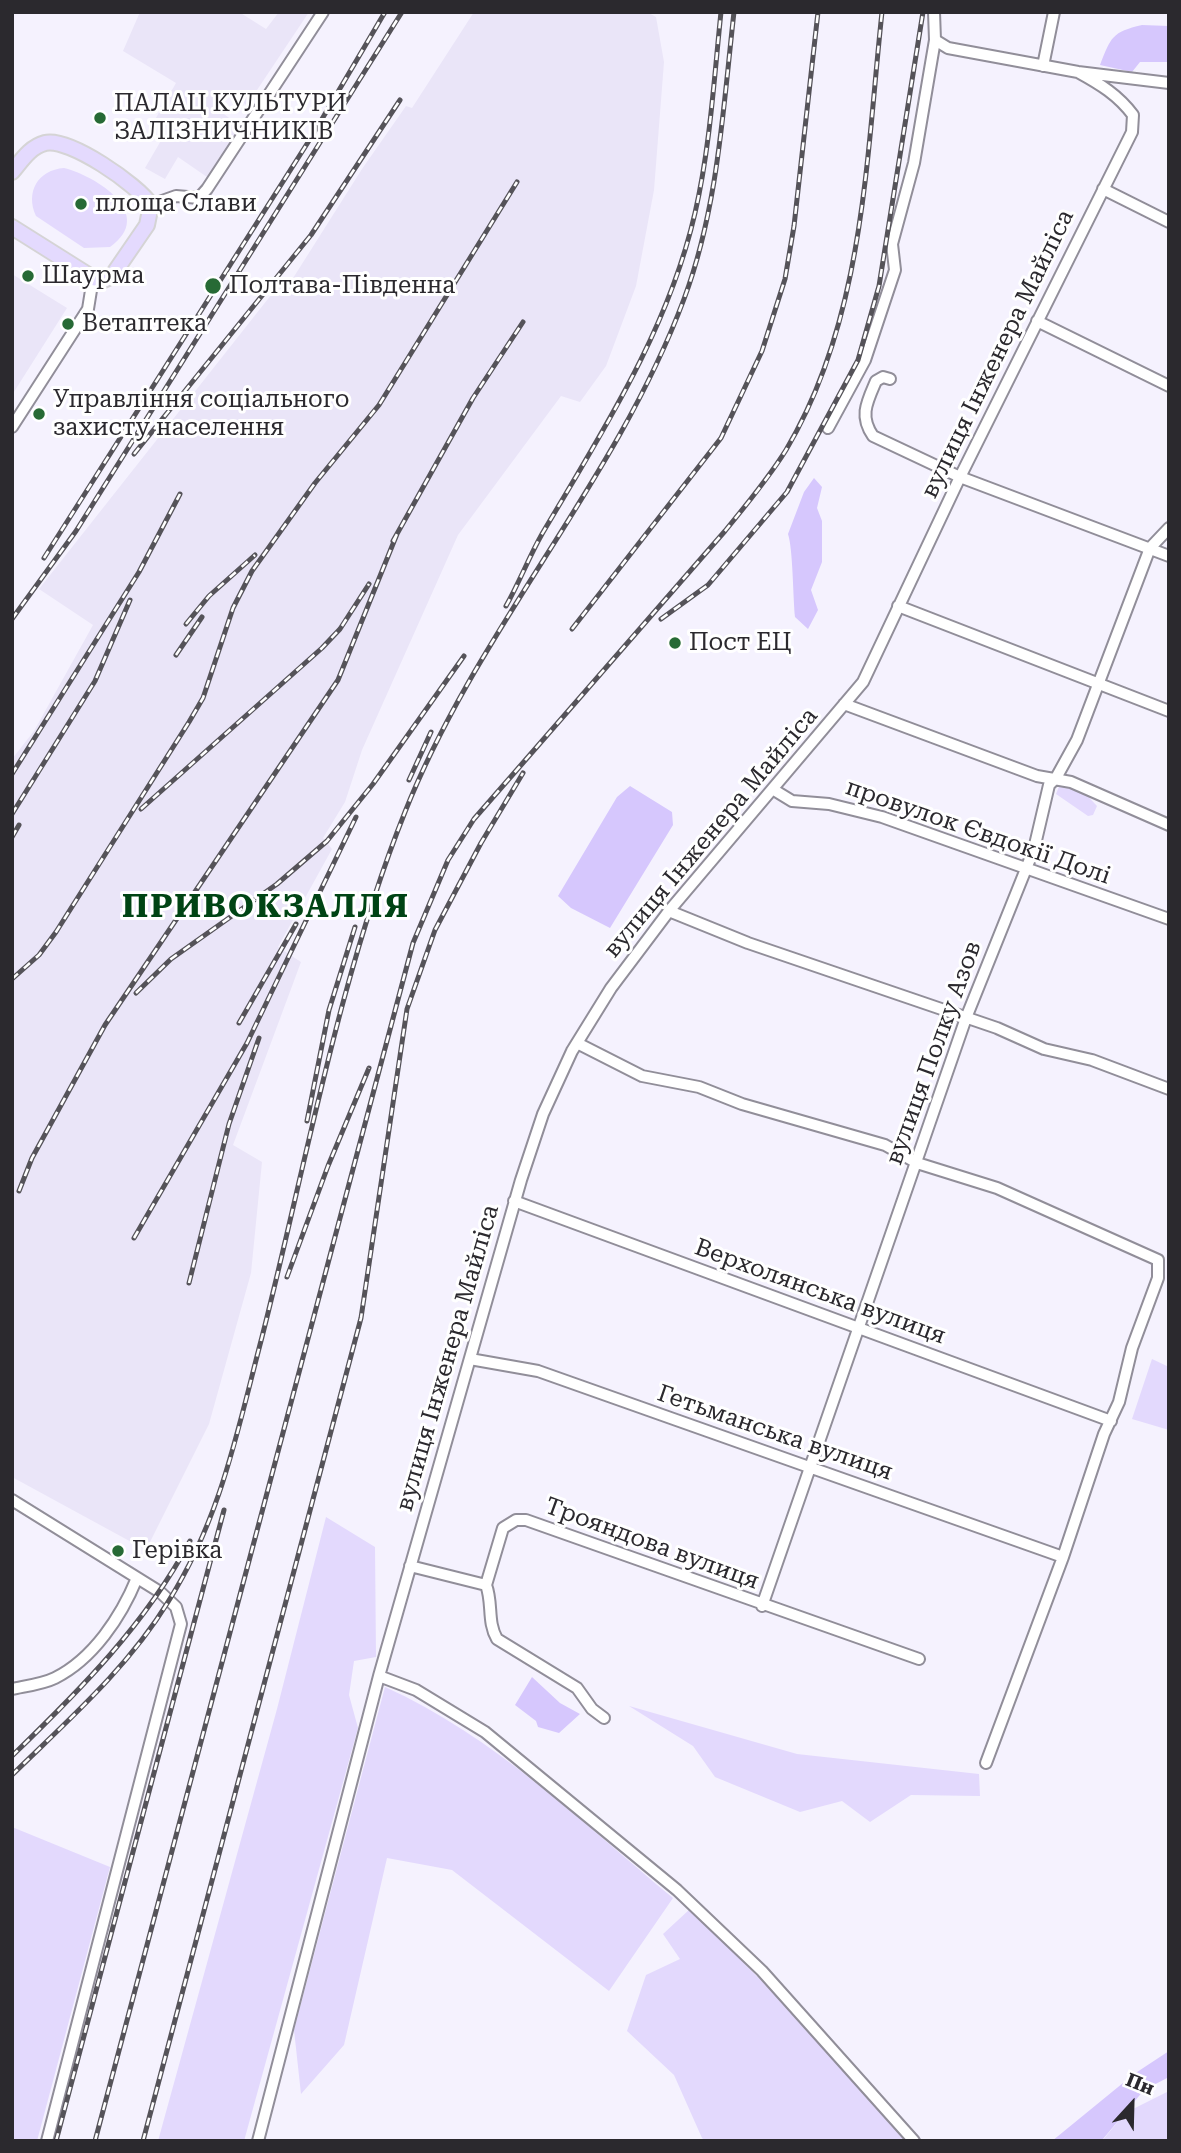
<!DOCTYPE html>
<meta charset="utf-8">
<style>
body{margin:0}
#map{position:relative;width:1181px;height:2153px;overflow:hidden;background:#f5f2fe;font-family:"Roboto Serif",serif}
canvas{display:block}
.frame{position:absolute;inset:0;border:14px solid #2b292e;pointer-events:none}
.north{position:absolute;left:1097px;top:2069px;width:70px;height:70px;-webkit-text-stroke:5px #fff;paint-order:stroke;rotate:22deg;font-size:19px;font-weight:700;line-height:28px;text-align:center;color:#2b292e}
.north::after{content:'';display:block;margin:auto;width:24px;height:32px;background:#2b292e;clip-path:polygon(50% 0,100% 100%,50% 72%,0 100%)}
</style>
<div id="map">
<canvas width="1181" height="2153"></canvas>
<div class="frame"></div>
<div class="north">Пн</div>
</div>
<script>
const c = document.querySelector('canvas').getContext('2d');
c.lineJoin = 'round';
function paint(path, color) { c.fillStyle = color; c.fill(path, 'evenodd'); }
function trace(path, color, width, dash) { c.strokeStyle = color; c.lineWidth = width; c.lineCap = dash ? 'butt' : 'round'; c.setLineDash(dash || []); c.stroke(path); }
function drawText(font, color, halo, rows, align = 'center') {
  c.font = font + ' "Roboto Serif",serif'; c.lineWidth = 6; c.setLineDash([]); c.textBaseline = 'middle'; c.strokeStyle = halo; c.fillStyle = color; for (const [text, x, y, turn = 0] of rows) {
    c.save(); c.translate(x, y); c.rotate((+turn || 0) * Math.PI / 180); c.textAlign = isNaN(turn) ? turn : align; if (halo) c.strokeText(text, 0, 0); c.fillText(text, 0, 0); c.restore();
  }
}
paint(new Path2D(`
 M140 12H239L266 29 279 12H309L247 105 226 93 215 107 242 128 207 177 178 157 165 179 145 168 166 132 153 123 176 83 123 51Z
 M474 12H647L656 17 664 62 654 190 636 286 606 366 580 402 561 396 458 535 362 750 345 802 323 838 332 849 278 947 301 962 233 1145 262 1162 251 1273 209 1424 146 1550 12 1477V759L34 731 93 625 39 589 275 290 283 294 362 169 406 106 412 108Z
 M12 274 67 308 12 395Z`), '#eae5f8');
paint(new Path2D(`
 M64 168C96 176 157 214 110 247L84 248 36 216C25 192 38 170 64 168Z
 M1060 784 1082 790 1097 806 1093 815 1088 816 1056 794Z
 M1152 1359 1169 1367V1430L1132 1419Z
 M326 1517 375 1547 376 1657 354 1661 349 1695 358 1728 244 2141H158L277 1709Z
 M385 1687C494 1736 581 1822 673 1898L609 1991 452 1870 387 1858 344 2045 301 2094 294 2030Z
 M629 1706 797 1754 979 1774 980 1796 911 1795 870 1822 842 1801 800 1812 715 1777 693 1746Z
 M12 1827 110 1867 37 2141H12Z
 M690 1909 849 2069 908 2141H705L702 2138 674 2075 627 2031 646 1975 680 1959 663 1934Z
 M1169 2091V2141H1102L1125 2113Z`), '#e3d9fd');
paint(new Path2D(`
 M1142 25 1169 26V62H1140L1132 72 1100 65C1111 37 1112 32 1142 25Z
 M814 478 822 487 817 508 822 521V562L811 590 818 610 808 629 795 617C793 597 793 549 788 534L804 492Z
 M630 786 672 812 673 825 610 928 571 908 558 896 617 797Z
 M532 1677 560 1703 580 1714 559 1733 538 1727 536 1721 515 1705Z
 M1169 2051V2077L1144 2090 1103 2139 1052 2141 1134 2074Z`), '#d6c7fd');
const minor = new Path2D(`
 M935 40 948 48 1078 72 1169 83
 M1043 66 1054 12
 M1103 189 1169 222
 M151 205 176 196 199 198 207 189 323 12
 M1037 321 1169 386
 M890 379 883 377 876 381C867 402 859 416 873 436L960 477 1169 556
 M12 427 88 309 93 278
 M828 428 865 360 895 270 892 244 914 163 935 40 934 12
 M898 606 1169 711
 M844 704 1037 776 1071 782 1169 825
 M774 790 792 801 829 804 882 817 1169 919
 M669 911 748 943 997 1028 1044 1049 1092 1060 1169 1089
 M577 1043 642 1076 699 1087 742 1104 885 1145 917 1163 997 1188 1158 1260V1278L1132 1348 1119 1402 1104 1434 1063 1557 986 1763
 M514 1201 1111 1421
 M470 1359 538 1371 1063 1557
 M12 1500 160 1592 176 1607 181 1624 47 2141
 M410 1566 486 1585 503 1528 516 1520H526L919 1659
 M486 1585C493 1603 487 1622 497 1639L577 1688 592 1709 604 1718
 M762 1606 966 1018 1034 849 1049 785 1056 778 1077 740 1150 548 1169 528
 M379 1676 416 1690 485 1732 677 1890 762 1971 914 2141
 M12 1689C26 1686 43 1684 55 1678 93 1659 121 1617 137 1578
 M258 2141 379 1676 521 1180 543 1114 572 1051 611 988 669 911 863 682 960 477 1132 132 1133 115C1118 95 1100 84 1078 72`);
const major = new Path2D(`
 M12 172C22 160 30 147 45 143 69 137 138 185 151 205L147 225 112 276 104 280 93 278 12 227`);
trace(minor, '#918e99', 14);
trace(major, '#d5d4d5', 18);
trace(minor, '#fff', 10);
trace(major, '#e4dafe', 14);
const rail = new Path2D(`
 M134 454 311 235 400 100
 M393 541 473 398 523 322
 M44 558 312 136 385 12
 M506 606C519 583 529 557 542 534 602 432 668 331 695 213 710 148 714 79 721 12
 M12 619 76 531 402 12
 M661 619 708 585 787 492 858 360 879 286 923 12
 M186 624 209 596 255 555
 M572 629 721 438 762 351 785 279 794 226 818 12
 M176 655 202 617
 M12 774 139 572 180 494
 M409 780 431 732
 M141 809 322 648 340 629 369 584
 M12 814 95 681 130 600
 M12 837 19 825
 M12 979 39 955 56 932 189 722 203 698 233 608 252 571 315 483 379 405 517 182
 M136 993 171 959 277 884 327 841 373 784 464 656
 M239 1023 296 924
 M307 1121 329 1010 355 927
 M19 1191 32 1158 105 1025 338 680 397 534
 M134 1238 247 1043 356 817
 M287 1277 328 1166 369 1068
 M189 1283 229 1124 259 1038
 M12 1756C80 1690 145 1625 190 1541
 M12 1775C67 1721 127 1669 168 1602 221 1518 237 1432 262 1337 306 1164 339 977 405 812 477 630 616 482 684 299 718 208 723 109 734 12
 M56 2141 224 1510
 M95 2141 413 943 448 860 474 819 725 531C746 505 768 479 786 450 864 319 866 160 882 12
 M143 2141 361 1318 407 1009 435 930 481 843 523 773`);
trace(rail, '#555359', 5);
trace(rail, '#fff', 2.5, [8]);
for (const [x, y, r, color] of [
 [100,118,7,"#276a35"],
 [81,204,7,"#276a35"],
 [28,276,7,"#276a35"],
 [213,286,9,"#276a35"],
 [68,324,7,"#276a35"],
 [39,414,7,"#276a35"],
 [675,643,7,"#276a35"],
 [118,1551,7,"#276a35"]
]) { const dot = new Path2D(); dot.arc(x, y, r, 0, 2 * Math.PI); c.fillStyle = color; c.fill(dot); trace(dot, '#fff', 2.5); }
drawText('24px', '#2b292e', '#fff', [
 ["ПАЛАЦ КУЛЬТУРИ",114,104],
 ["ЗАЛIЗНИЧНИКIВ",114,132],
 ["площа Слави",95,204],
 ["Шаурма",42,276],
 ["Полтава-Південна",229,286],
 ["Ветаптека",82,324],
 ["Управління соціального",53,400],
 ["захисту населення",53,428],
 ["Пост ЕЦ",689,643],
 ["Герівка",132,1551]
], 'left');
drawText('24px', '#2b292e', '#fff', [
 ["вулиця Інженера Майліса",998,354,-64],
 ["провулок Євдокії Долі",978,832,19],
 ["вулиця Інженера Майліса",711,833,-50],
 ["вулиця Полку Азов",934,1053,-70],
 ["Верхолянська вулиця",820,1292,20],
 ["вулиця Інженера Майліса",448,1358,-74],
 ["Гетьманська вулиця",775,1433,19],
 ["Трояндова вулиця",652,1544,20]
]);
c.letterSpacing = '2px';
drawText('bold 32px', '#004414', '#fff', [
 ["ПРИВОКЗАЛЛЯ",266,908]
]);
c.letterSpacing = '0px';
</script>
